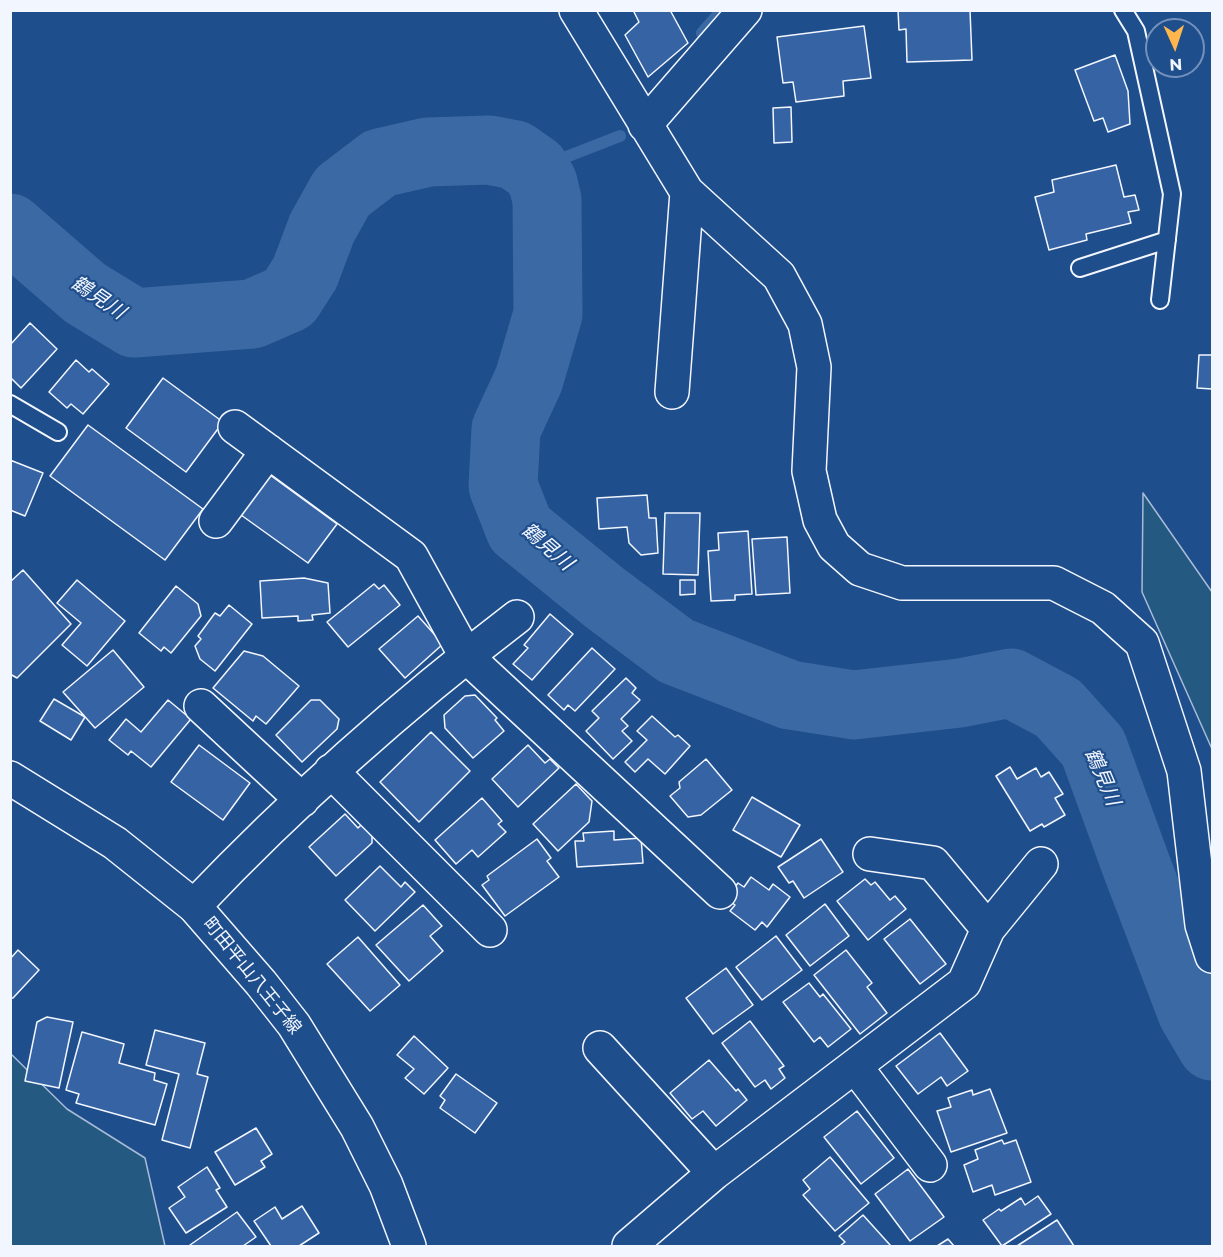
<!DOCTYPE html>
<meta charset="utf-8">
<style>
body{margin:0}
#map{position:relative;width:1223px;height:1257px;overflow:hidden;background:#1f4e8c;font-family:Montserrat,sans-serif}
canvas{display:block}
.frame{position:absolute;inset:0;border:12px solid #f2f6ff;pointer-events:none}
.north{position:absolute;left:1145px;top:18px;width:60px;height:60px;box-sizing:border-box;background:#1f4e8c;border:2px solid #7391ba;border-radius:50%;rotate:177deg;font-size:16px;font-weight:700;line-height:24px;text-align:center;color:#f2f6ff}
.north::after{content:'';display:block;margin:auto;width:21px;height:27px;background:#ffb74d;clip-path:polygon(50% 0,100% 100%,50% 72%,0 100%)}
</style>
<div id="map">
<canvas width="1223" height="1257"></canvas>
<div class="frame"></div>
<div class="north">N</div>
</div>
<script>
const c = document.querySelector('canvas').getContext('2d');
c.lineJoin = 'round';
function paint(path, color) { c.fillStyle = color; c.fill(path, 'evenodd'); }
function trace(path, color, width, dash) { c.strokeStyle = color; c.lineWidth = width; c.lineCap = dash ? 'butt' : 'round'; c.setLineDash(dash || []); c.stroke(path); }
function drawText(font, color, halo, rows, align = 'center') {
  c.font = font + ' Montserrat,"Noto Sans JP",sans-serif'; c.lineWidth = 4.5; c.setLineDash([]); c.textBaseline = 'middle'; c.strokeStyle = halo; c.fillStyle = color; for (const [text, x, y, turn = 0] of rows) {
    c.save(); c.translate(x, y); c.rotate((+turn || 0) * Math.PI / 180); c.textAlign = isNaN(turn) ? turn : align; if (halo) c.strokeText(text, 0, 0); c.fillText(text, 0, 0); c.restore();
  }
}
const green = new Path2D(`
 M1143 493 1212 592V749L1142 592Z
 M10 1053 67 1109 145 1158 165 1246H11Z`);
paint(green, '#245a82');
trace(green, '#a8bbd7', 1.5);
trace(new Path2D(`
 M702 33 722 10
 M535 169 620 136`), '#3b69a3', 12);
trace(new Path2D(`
 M10 228 85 293 134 323 252 314 289 298 305 273 322 228 342 192 380 163 428 152 489 150 515 155 535 169 543 183 547 200 548 314 529 379 506 429 503 486 520 529 605 598 676 651 790 695 854 705 960 693 1011 683 1058 708 1093 747 1136 865 1192 1012 1212 1046`), '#3b69a3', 69);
const building = new Path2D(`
 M633 10H670L688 43 648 77 625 35 639 22Z
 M898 10H970L972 60 907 62 906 29 899 30Z
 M864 26 871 78 843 81 844 96 796 102 793 82 783 83 777 37Z
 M1115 55 1128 91 1130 124 1108 132 1103 118 1094 121 1075 70Z
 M791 107 792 142 774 143 773 108Z
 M1116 165 1124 197 1135 195 1139 210 1128 212 1131 223 1086 234 1087 240 1049 250 1035 197 1054 192 1052 180Z
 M30 323 57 349 21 388 10 377V345Z
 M1199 355H1212V389L1197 388Z
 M76 360 89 372 92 369 109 384 83 414 71 404 67 408 49 392Z
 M163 378 223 422 186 472 126 428Z
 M88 425 203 509 165 560 50 476Z
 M10 460 43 473 25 516 10 510Z
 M270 475 337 524 308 563 241 515Z
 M647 495 649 518H656L658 553 641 555 629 543 627 527 599 529 597 498Z
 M665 513H700L698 575 663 574Z
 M748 531 752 594 735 595V600L711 601 708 551 719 550 718 533Z
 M787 537 790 593 756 595 752 539Z
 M23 570 71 624 17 678 10 674V582Z
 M304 578 328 583 330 613 312 615 313 620 298 621V616L262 618 260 581Z
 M77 580 125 621 87 666 62 645 81 623 57 603Z
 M680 580H695V594L680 595Z
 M374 584 379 589 384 585 400 605 348 647 327 622Z
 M176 586 198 604 201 616 171 653 164 647 161 651 139 633Z
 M229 605 252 624 215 671 200 659 195 646 201 639 198 636 215 613 220 616Z
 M550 614 573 634 532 680 513 664 528 648 524 645Z
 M418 616 443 644 405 678 379 649Z
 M592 648 615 669 575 711 568 705 564 710 548 695Z
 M113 650 144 687 95 728 63 692Z
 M244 651 263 656 299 686 266 724 256 716 253 721 213 688Z
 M626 678 636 688 632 693 640 700 621 719 628 726 622 731 632 741 613 759 586 731 599 718 592 711Z
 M475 695 497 718 495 720 504 731 473 758 445 728 444 715 465 696Z
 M54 699 85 717 71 740 40 721Z
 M168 700 191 719 151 767 131 751 128 755 109 740 126 719 141 732Z
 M311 700H320L339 719 337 729 302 762 276 735Z
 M652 716 675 737 678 735 690 746 665 774 648 759 635 772 625 762 647 740 637 731Z
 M431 732 470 771 419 822 380 782Z
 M199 745 250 783 223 820 171 782Z
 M528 745 545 763 550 759 559 768 518 807 492 779Z
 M706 759 732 790 701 815 688 817 670 796 680 788 679 782Z
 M1010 767 1017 779 1036 768 1041 777 1049 772 1063 794 1055 798 1065 815 1044 827 1042 824 1030 831 996 776Z
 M576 784 592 801 589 822 558 851 533 824Z
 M752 797 800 825 781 857 733 830Z
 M482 798 502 821 498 824 506 832 478 857 472 850 456 864 435 840Z
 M345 814 358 828 362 824 372 836V843L336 876 309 847Z
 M614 831V840L641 838 643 863 577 867 575 841H584L583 833Z
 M537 839 551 858 547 861 559 877 505 916 482 885 489 880 487 876Z
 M821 839 843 872 804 898 793 881 789 883 778 867Z
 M380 866 401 887 405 882 415 892 375 931 345 900Z
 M751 877 769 890 773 884 790 897 767 927 762 922 755 930 730 911 735 905 726 898 738 883 744 887Z
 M865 879 871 885 875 882 890 900 895 896 906 909 868 940 837 901Z
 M825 904 849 936 810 966 786 935Z
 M423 905 442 926 430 936 443 951 409 981 376 945Z
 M910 919 946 964 920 984 884 939Z
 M776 936 802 970 762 1000 736 967Z
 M358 937 400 985 370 1011 327 964Z
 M18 950 39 970 13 998H10V959Z
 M846 950 872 983 867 987 887 1013 860 1034 814 975Z
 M726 968 753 1005 713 1034 686 998Z
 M809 983 820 997 823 994 851 1029 828 1047 820 1037 814 1042 783 1002Z
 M47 1017 73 1022 59 1088 25 1081 37 1022Z
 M750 1021 784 1066 779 1069 785 1078 771 1089 765 1080 755 1087 722 1043Z
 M155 1030 205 1043 197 1074 208 1077 190 1148 162 1140 179 1074 146 1065Z
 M82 1032 124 1044 119 1063 155 1073 154 1080 167 1084 155 1125 76 1103 79 1094 66 1090Z
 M940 1033 968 1071 947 1086 941 1077 918 1094 896 1066Z
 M414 1036 448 1068 424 1094 405 1078 414 1069 397 1055Z
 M709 1060 736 1091 738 1089 747 1100 716 1126 703 1111 692 1119 670 1093Z
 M456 1074 497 1103 475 1133 440 1108 445 1100 440 1096Z
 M990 1089 1007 1133 951 1152 937 1111 951 1107 948 1098 972 1090 973 1095Z
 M857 1111 894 1158 861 1184 824 1137Z
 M256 1128 272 1154 261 1161 265 1167 235 1185 215 1152Z
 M1002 1140 1004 1144 1016 1140 1031 1182 995 1195 992 1185 973 1192 964 1165 978 1159 975 1150Z
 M830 1157 869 1203 835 1231 803 1195 810 1189 803 1180Z
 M207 1167 220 1188 216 1190 227 1207 186 1233 169 1208 185 1197 178 1187Z
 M908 1169 944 1217 910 1241 875 1194Z
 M1038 1196 1051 1214 1002 1246 983 1220 999 1209 1001 1211 1021 1198 1025 1205Z
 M302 1206 319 1233 299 1246H271L254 1221 275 1207 282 1219Z
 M237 1212 256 1237 243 1246H192L190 1245Z
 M863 1215 891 1246H840L845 1242 839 1236Z
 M1057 1220 1074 1246H1017Z
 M948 1239 954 1246H937Z`);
paint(building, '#3563a3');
trace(building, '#f2f6ff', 1.5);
const lane = new Path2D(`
 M1123 10 1136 31 1172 194 1160 300
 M1080 268 1167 240
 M10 404 58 432`);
const street = new Path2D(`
 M576 10 687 192 779 276 805 324 814 367 809 471 820 520 834 546 860 569 902 583H1054L1103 608 1142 643 1184 771 1202 925 1212 956
 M645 125 745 10
 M672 392 687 192
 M235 427 411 556 466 656 720 892
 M216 521 268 451
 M201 706 302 800
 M331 771 490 930
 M870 854 933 863 988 929
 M194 906C294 801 402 705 517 617
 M600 1048 714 1173
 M855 1066 930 1165
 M629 1246 714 1173 964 983 988 929 1041 864`);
const secondary = new Path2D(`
 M10 778 115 843 194 906 261 983 294 1025 357 1127 386 1185 409 1246`);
trace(lane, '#f2f6ff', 20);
trace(street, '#f2f6ff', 36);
trace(secondary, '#f2f6ff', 36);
trace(lane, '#1f4e8c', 16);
trace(street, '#1f4e8c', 33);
trace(secondary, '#1f4e8c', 33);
drawText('18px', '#f2f6ff', '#1f4e8c', [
 ["町田平山八王子線",252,976,51]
]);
drawText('italic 20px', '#f2f6ff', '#1f4e8c', [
 ["鶴見川",98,298,34],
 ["鶴見川",547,547,41],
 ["鶴見川",1102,777,67]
]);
</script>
